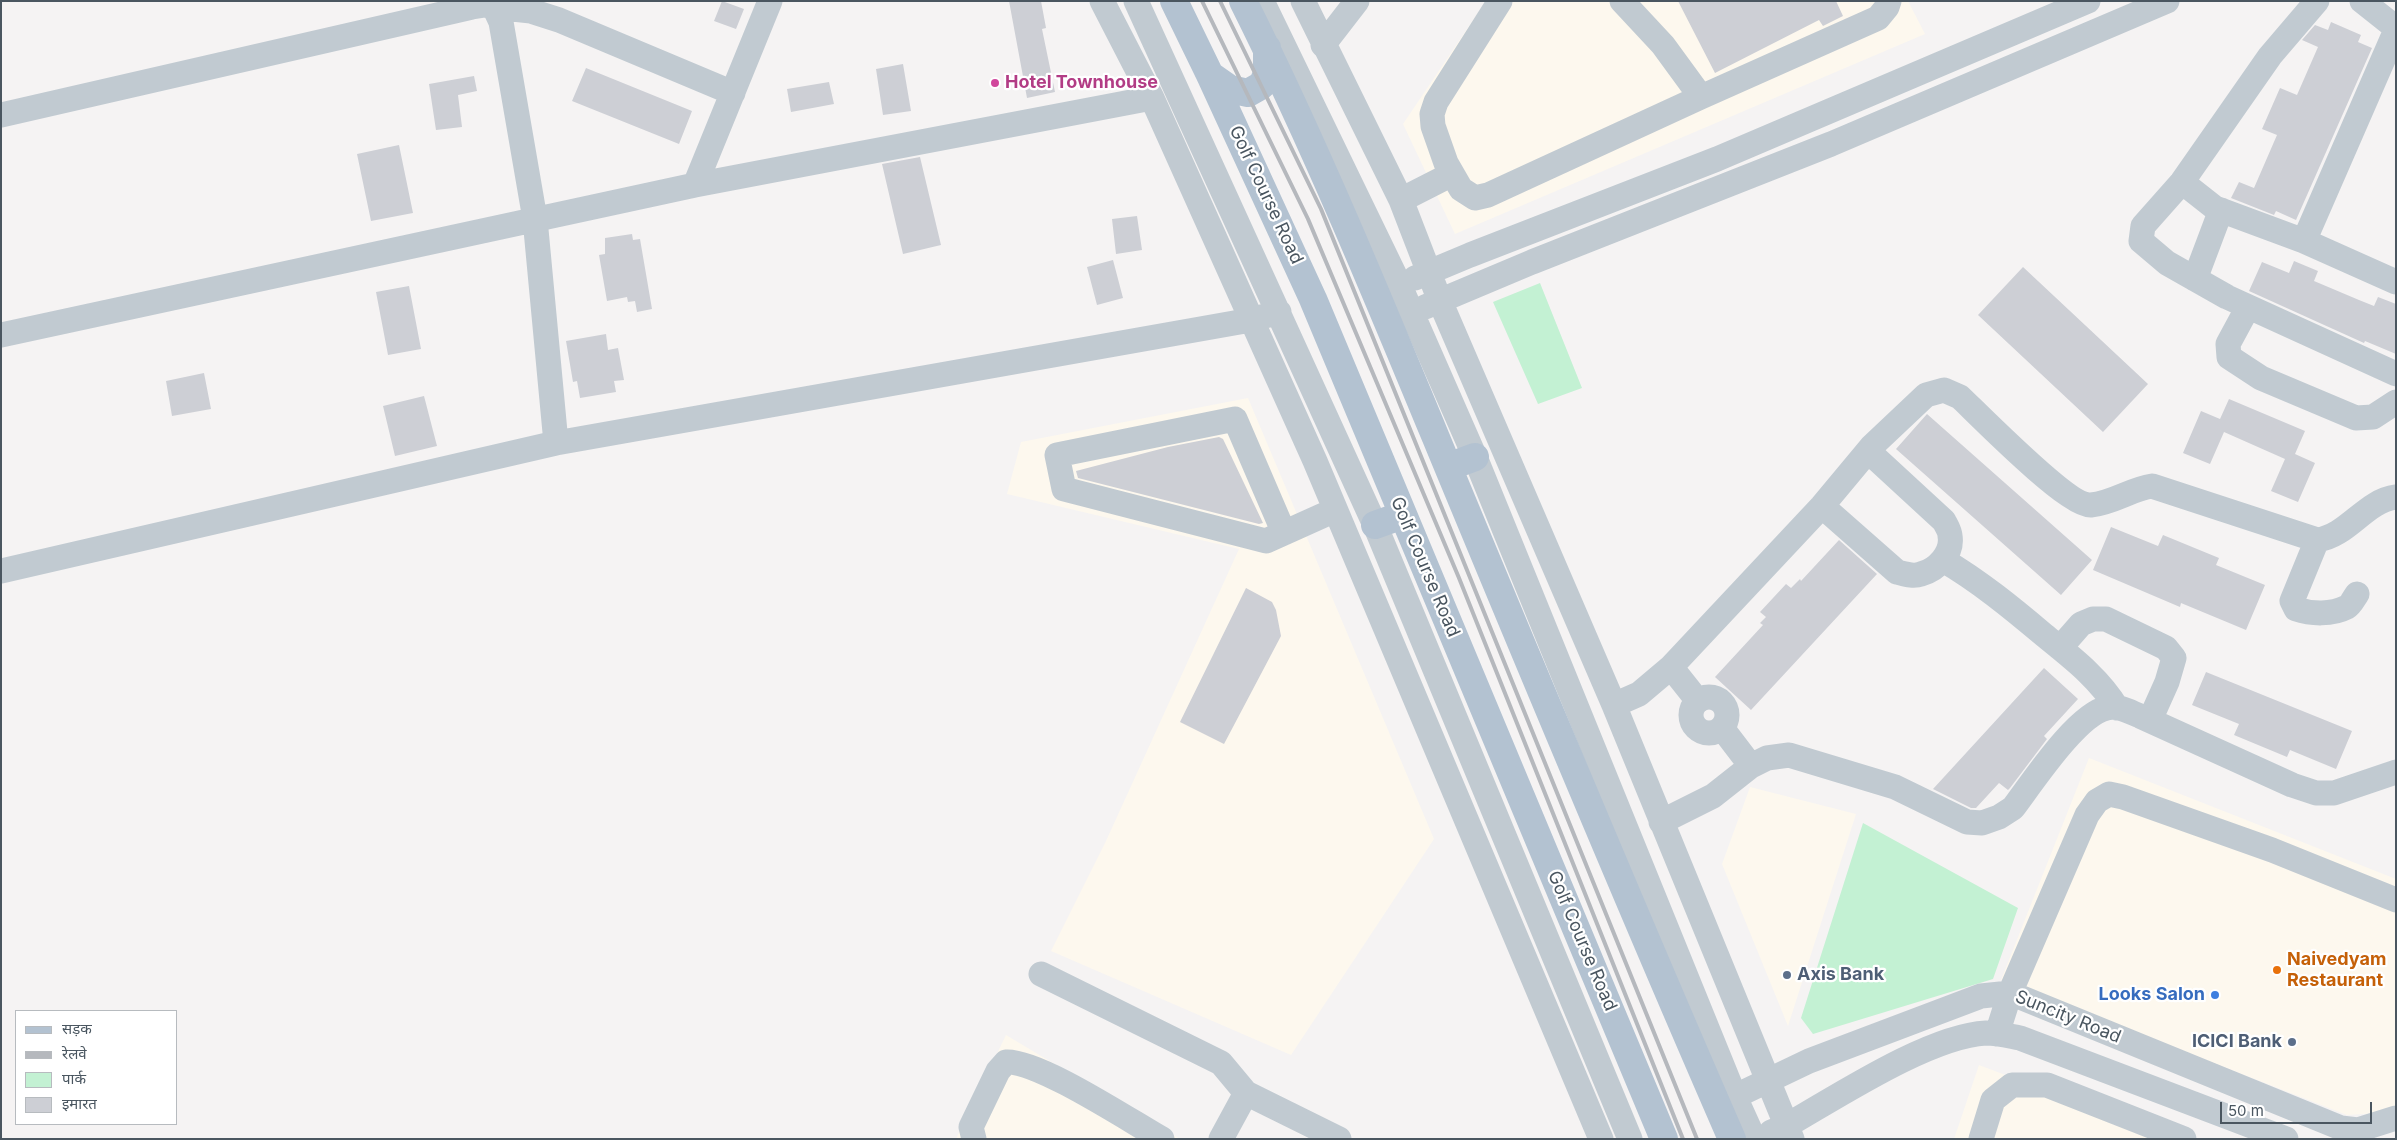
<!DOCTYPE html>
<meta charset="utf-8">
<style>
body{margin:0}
#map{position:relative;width:2397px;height:1140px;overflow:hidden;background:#f5f3f3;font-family:Inter,"Noto Sans Devanagari",sans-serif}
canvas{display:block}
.frame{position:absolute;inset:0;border:2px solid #4a5660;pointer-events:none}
.legend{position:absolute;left:15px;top:1010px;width:162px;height:115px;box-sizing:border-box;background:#fff;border:1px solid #b7bbbf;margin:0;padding:6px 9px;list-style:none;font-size:15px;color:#4a5660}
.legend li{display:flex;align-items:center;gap:10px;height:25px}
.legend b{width:25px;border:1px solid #b7bbbf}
.scale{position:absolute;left:2220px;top:1102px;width:152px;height:22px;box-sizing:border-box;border:2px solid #4a5660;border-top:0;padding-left:6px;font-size:15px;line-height:18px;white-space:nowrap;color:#4a5660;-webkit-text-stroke:4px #fff;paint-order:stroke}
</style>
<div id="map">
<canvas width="2397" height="1140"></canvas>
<div class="frame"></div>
<ul class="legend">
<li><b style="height:6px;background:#b3c2d1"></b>सड़क</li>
<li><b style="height:6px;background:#b5b8bd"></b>रेलवे</li>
<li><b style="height:14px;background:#c3f1d3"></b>पार्क</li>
<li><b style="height:14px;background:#cdcfd5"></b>इमारत</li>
</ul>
<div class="scale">50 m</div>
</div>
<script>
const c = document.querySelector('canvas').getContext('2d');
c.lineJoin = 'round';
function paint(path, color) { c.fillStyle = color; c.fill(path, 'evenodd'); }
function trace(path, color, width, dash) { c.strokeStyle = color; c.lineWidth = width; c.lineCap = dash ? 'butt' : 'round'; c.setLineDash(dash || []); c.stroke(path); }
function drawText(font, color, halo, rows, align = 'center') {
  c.font = font + ' Inter,sans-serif'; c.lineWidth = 4.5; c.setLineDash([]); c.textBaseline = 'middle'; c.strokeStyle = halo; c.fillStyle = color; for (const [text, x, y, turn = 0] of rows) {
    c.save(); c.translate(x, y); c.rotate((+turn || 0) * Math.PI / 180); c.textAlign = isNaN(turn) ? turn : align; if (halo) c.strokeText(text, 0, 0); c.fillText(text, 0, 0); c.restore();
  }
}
paint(new Path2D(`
 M1486 1H1908L1925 34 1455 234 1403 124Z
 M1248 398 1434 839 1291 1055 1051 951 1106 841 1239 549 1007 494 1021 442Z
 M2089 758 2396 879V1112L2347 1115 2001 980Z
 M1750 787 1856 814 1788 1026 1722 864Z
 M1006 1035 1180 1139H956Z
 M1979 1065 2174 1139H1954Z`), '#fdf8ee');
paint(new Path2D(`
 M1540 283 1582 388 1538 404 1493 302Z
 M1863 823 2018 908 1993 979 1813 1034 1801 1018Z`), '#c3f1d3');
paint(new Path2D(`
 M722 1 744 9 736 29 714 21Z
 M1009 1H1041L1046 28 1042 29 1055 92 1027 98Z
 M1678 1H1836L1843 16 1823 26 1819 20 1715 73Z
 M2331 22 2361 35 2358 42 2372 48 2296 220 2276 211 2274 215 2231 198 2239 182 2254 188 2277 135 2262 129 2280 88 2297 95 2318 47 2302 40 2315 25 2328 30Z
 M903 64 911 111 883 115 876 69Z
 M586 68 692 111 679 144 572 101Z
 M474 76 477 91 458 95 462 127 436 130 429 84Z
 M829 82 834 104 791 112 787 89Z
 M399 145 413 213 371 221 357 154Z
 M920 157 941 245 903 254 882 164Z
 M1137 216 1142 250 1116 254 1112 219Z
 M632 234 633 240 640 239 652 309 637 312 635 301 628 302 627 297 607 301 599 255 605 254V238Z
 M1113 260 1123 298 1097 305 1087 267Z
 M2294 261 2318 271 2314 281 2359 300 2374 306 2378 297 2396 304V354L2365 341 2364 343 2249 291 2262 262 2289 273Z
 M2023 267 2148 384 2103 432 1978 315Z
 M409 286 421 349 388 355 376 292Z
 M606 334 608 350 618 348 624 380 614 381 616 392 580 398 577 381 573 382 566 341Z
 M204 373 211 409 172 416 166 381Z
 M424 396 437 446 395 456 383 406Z
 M2229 399 2305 431 2295 454 2315 463 2298 502 2271 491 2285 459 2224 432 2210 464 2183 453 2201 411 2220 419Z
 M1927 414 2092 560 2061 595 1896 449Z
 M1219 437 1223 439 1263 523 1259 524 1078 478 1076 471 1168 447Z
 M2111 527 2158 546 2163 535 2219 558 2216 565 2265 585 2246 630 2181 603 2180 607 2093 570Z
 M1839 540 1877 574 1751 710 1715 677 1763 625 1760 623 1766 617 1760 612 1786 584 1791 588 1800 579 1801 581Z
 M1246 588 1272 602 1276 610 1281 636 1224 744 1180 722Z
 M2044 668 2078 699 2044 736 2047 739 2010 788 2008 790 1999 783 1976 808H1971L1933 789Z
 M2206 672 2352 731 2336 769 2290 750 2287 757 2234 735 2239 724 2192 705Z`), '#cdcfd5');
trace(new Path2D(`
 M1102 1 1152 98 1315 461 1601 1139
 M1136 1 1375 525 1630 1139
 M1262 1 1400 286 1475 457 1735 1097 1754 1139
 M1303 1 1401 200 1440 301 1614 705 1792 1139
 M1500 1 1436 102 1432 114 1433 126 1446 163 1461 189 1475 198 1488 195 1701 97 1878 18 1887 7 1889 1
 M1622 1 1663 45 1701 97
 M2317 1 2270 56 2182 182 2143 226 2141 241 2167 263 2227 297 2396 374
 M2362 1 2396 28
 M494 7 531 11 559 20 733 93
 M1323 45 1357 1
 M1 115 472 7 485 5 494 7 501 22 535 219 556 443
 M2182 182 2215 208 2304 241 2396 282
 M695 185 770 1
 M1401 200 1452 174
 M2304 241 2396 30
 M1415 278 1470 255 1717 159 2088 1
 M2195 279 2221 210
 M1425 307 1532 262 1831 144 2167 1
 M2248 307 2228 344 2229 357 2261 378 2356 418 2373 417 2396 402
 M1 335 695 185 1152 98
 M1822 506 1897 572C1905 574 1913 577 1921 574 1937 570 1953 553 1950 536 1950 531 1946 525 1944 521L1868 451
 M1284 533 1235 419 1057 455 1064 489 1266 541 1335 510
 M2317 540 2292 601 2296 609C2311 614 2332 615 2347 607 2351 605 2354 598 2357 594
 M1943 560C1979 581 2012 608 2044 635 2071 657 2099 678 2117 708
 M1 571 556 443 1251 320 1279 312
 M2060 648 2081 624 2093 619H2106L2166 648 2174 658 2167 682 2150 720
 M1671 667 1698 701
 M1691 715a18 18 0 1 1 36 0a18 18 0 1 1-36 0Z
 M1614 705 1639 694 1671 667 1822 506 1872 446 1926 395 1944 390 1960 397C1980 416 2069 507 2091 505 2113 503 2131 489 2152 486L2317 540C2348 536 2365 501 2396 497
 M1722 728 1751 766
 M1661 822 1713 796 1751 766 1767 758 1789 755 1895 787 1967 822 1982 823 1999 817 2013 808C2032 783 2077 714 2107 708 2118 705 2130 712 2140 716L2292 785 2316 793H2334L2396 772
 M1041 974 1221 1063 1246 1093 1221 1139
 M1997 1034 2010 993 2087 815 2097 801 2109 794 2123 797 2272 850 2396 900
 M1246 1093 1339 1139
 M1719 1104 1809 1061 1981 996 2010 993 2341 1128 2358 1130 2396 1118
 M1771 1132 1786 1126C1837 1097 1929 1036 1986 1033 1997 1033 2009 1036 2020 1038L2286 1139
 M974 1139 971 1127 998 1071 1006 1062C1038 1060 1130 1121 1162 1139
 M1981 1139 1993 1100 2012 1085H2047L2184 1139`), '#c1cad1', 25);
trace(new Path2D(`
 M1174 1 1210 75 1313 299 1664 1139
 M1243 1C1323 161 1390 327 1458 491 1548 708 1638 924 1732 1139
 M1210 75 1230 89 1248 93 1262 85 1267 74V48
 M1448 467 1475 457
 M1375 525 1403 515`), '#b3c2d1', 28);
trace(new Path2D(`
 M1202 1 1308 219 1459 578 1683 1139
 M1220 1 1321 209 1697 1139`), '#b5b8bd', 4);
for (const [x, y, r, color] of [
 [995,83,5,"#d1479c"],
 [2277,970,5,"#e8710a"],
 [1787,975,5,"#5c6f8a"],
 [2215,995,5,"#3f7fe0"],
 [2292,1042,5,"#5c6f8a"]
]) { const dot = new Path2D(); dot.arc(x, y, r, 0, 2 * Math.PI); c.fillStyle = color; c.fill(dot); trace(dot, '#fff', 2); }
drawText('bold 18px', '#b23c85', '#fff', [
 ["Hotel Townhouse",1005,83]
], 'left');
drawText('18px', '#4a5660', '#fff', [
 ["Golf Course Road",1266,195,65],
 ["Golf Course Road",1425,567,67],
 ["Golf Course Road",1582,941,67],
 ["Suncity Road",2068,1017,22]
]);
drawText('bold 18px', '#c56008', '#fff', [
 ["Naivedyam",2287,960],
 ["Restaurant",2287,981]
], 'left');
drawText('bold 18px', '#4e5e75', '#fff', [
 ["Axis Bank",1797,975],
 ["ICICI Bank",2282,1042,"right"]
], 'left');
drawText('bold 18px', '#366cbe', '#fff', [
 ["Looks Salon",2205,995]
], 'right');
</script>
